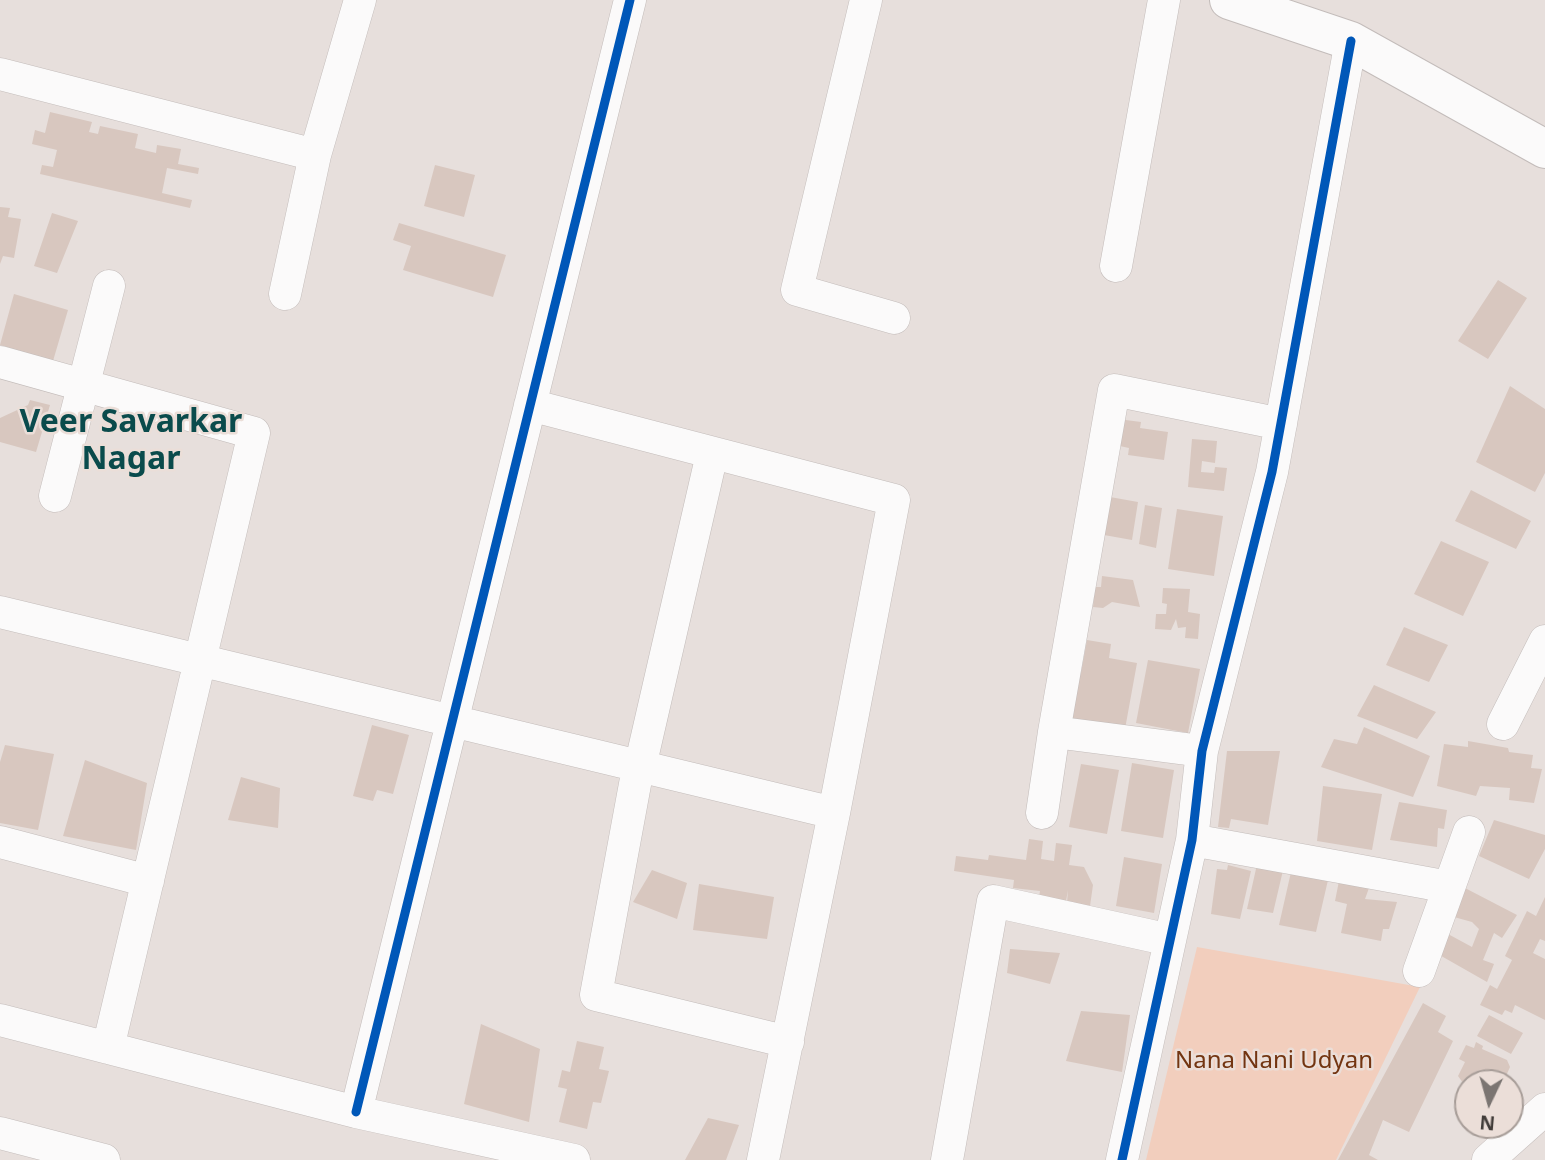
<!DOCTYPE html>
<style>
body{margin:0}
#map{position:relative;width:1545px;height:1160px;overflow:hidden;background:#e7dfdc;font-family:"Noto Sans",sans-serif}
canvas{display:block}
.north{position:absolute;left:1454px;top:1069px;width:70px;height:70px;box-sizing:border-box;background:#ebded8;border:2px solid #a79d98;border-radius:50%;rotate:185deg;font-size:19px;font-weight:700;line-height:28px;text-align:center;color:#413c39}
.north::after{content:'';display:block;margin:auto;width:24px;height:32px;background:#7b7572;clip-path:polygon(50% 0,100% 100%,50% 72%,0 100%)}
</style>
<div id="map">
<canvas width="1545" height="1160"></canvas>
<div class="north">N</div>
</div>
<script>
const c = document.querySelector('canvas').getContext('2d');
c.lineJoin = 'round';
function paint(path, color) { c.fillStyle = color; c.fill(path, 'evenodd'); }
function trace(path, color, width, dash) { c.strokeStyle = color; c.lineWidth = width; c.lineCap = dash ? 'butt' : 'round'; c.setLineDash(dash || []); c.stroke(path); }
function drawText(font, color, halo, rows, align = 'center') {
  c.font = font + ' "Noto Sans",sans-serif'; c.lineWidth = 5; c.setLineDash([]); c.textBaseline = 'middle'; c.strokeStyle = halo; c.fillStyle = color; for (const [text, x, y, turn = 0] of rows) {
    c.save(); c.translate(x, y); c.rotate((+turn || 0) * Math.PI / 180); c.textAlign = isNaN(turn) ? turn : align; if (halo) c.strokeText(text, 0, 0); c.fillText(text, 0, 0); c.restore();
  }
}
paint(new Path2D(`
 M1197 947 1420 987 1336 1160H1146Z`), '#f2cebd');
paint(new Path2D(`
 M50 112 92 122 89 132 98 134 100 126 138 134 135 148 156 153 157 145 181 149 178 164 199 168 198 174 167 168 162 193 192 200 190 208 40 174 42 165 53 167 57 150 32 144 35 130 45 133Z
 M435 165 475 175 464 217 424 206Z
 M0 207 10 208 8 217 21 219 14 258 3 256 0 264Z
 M52 213 78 221 57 273 34 266Z
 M399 223 506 255 493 297 403 270 411 246 393 240Z
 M1498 280 1527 298 1488 359 1458 341Z
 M14 294 68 310 53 361 0 345Z
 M1510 386 1545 409V473L1535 492 1476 462Z
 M30 400 50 405 36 452 0 442V418L28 405Z
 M1118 419 1141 422 1140 428 1168 432 1164 460 1128 455 1129 448 1115 445Z
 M1192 439 1217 441 1215 463 1202 461 1201 472 1214 473 1215 467 1227 468 1224 491 1188 487Z
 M1471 490 1531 521 1516 549 1455 521Z
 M1110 497 1138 502 1132 540 1104 535Z
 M1145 505 1162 508 1156 548 1139 544Z
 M1177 509 1223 516 1214 576 1168 569Z
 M1441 541 1489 562 1463 616 1414 594Z
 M1102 576 1133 580 1140 607 1112 602 1103 608 1093 607 1095 587H1101Z
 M1163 588 1190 589 1188 612 1200 614 1198 639 1185 638 1186 627 1178 628 1176 619 1171 630 1155 629 1156 614H1166L1167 604 1162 603Z
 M1404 627 1448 645 1429 682 1386 665Z
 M1087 640 1111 644 1109 658 1137 663 1125 729 1068 719 1076 672 1081 673Z
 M1148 660 1200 669 1188 733 1136 723Z
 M1374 685 1436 712 1417 739 1357 716Z
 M372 725 409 735 393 794 377 790 373 801 353 796Z
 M1364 727 1430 756 1413 797 1321 767 1334 739 1357 744Z
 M1468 741 1508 748 1509 752 1533 755 1531 768 1542 769 1534 803 1509 800 1510 788 1480 786 1476 796 1437 786 1444 744 1468 747Z
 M5 745 54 754 38 830 0 823V762Z
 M1227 751H1280L1268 825 1231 819 1229 828 1218 827Z
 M85 760 147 783 136 850 63 836Z
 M1132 763 1174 770 1163 838 1121 831Z
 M1081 764 1119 770 1107 834 1069 827Z
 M241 777 280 788 278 828 228 820Z
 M1323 786 1382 794 1372 850 1317 841Z
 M1399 802 1447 810 1444 829 1438 828 1437 847 1390 840Z
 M1494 820 1545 835V849L1529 879 1479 856Z
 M1029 839 1043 841 1041 859 1054 861 1056 843 1072 845 1069 865 1084 867 1093 885 1090 906 1067 903 1068 890 1066 901 1039 897 1040 891 1013 888 1014 880 954 871 956 856 988 860 989 855 1026 860Z
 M1124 857 1162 864 1154 913 1116 906Z
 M1258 860 1284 866 1273 913 1247 909Z
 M1228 865 1251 871 1240 919 1211 914 1217 869 1227 870Z
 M652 870 687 883 677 919 633 902Z
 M1291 872 1328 880 1316 932 1279 925Z
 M1339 881 1369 888 1365 899 1397 902 1389 929H1383L1381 941 1341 933 1347 904 1335 901Z
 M699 884 774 897 767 939 693 930Z
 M1465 888 1517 915 1502 938 1494 933 1483 960 1494 964 1487 982 1436 953 1448 934 1472 947 1479 929 1472 922 1454 917Z
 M1545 897V941L1540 939 1533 953 1545 959V1020L1515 1005 1512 1013 1505 1010 1502 1015 1480 1005 1490 985 1497 989 1512 960 1505 956 1527 911 1536 916Z
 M1010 949 1060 953 1050 984 1007 973Z
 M1423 1003 1446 1016 1438 1032 1453 1041 1409 1132 1383 1120 1369 1155 1378 1160H1338Z
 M1081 1011 1130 1015 1122 1072 1066 1061Z
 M1489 1015 1523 1033 1511 1054 1477 1036Z
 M481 1024 540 1049 529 1122 464 1104Z
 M577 1041 604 1047 599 1069 609 1071 601 1103 593 1102 587 1129 559 1122 567 1089 558 1087 562 1070 570 1072Z
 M1476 1042 1483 1046 1482 1049 1507 1060 1510 1067 1506 1076 1502 1078 1482 1073 1480 1080 1474 1083H1463L1458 1076 1465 1062 1459 1059 1466 1045 1474 1048Z
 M708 1118 739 1125 726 1160H685Z`), '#d8c7bf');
const street = new Path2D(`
 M866 0 797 290 894 318
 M0 74 315 155 360 0
 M1116 266 1164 0
 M285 294 315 155
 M0 362 254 433 108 1048
 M530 405 894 500 834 813 763 1160
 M712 454 640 767 638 768 596 995 788 1042
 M55 496 109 286
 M0 612 834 813
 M1503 724 1545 641
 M1202 751 1054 732 1114 390 1281 424
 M1042 813 1054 732
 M1192 840 1449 887
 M0 842 148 881
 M1419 971 1469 832
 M0 1020 356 1112 574 1160
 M356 1112 630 0
 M0 1133 104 1160
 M947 1160 993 901 1170 940
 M1122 1160 1192 840 1202 751 1272 472 1351 41
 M1488 1160 1545 1109`);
const secondary = new Path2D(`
 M1229 0 1351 41 1545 149`);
trace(street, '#c3bcba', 33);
trace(secondary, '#c3bcba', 40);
trace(street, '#fbfafa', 32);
trace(secondary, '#fbfafa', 38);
trace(new Path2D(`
 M356 1112 630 0
 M1122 1160 1192 840 1202 751 1272 472 1351 41`), '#0057b8', 9);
drawText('24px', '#733511', '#ebded8', [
 ["Nana Nani Udyan",1274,1061]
]);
drawText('bold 32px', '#0a4b4c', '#ebded8', [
 ["Veer Savarkar",131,423],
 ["Nagar",131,460]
]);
</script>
